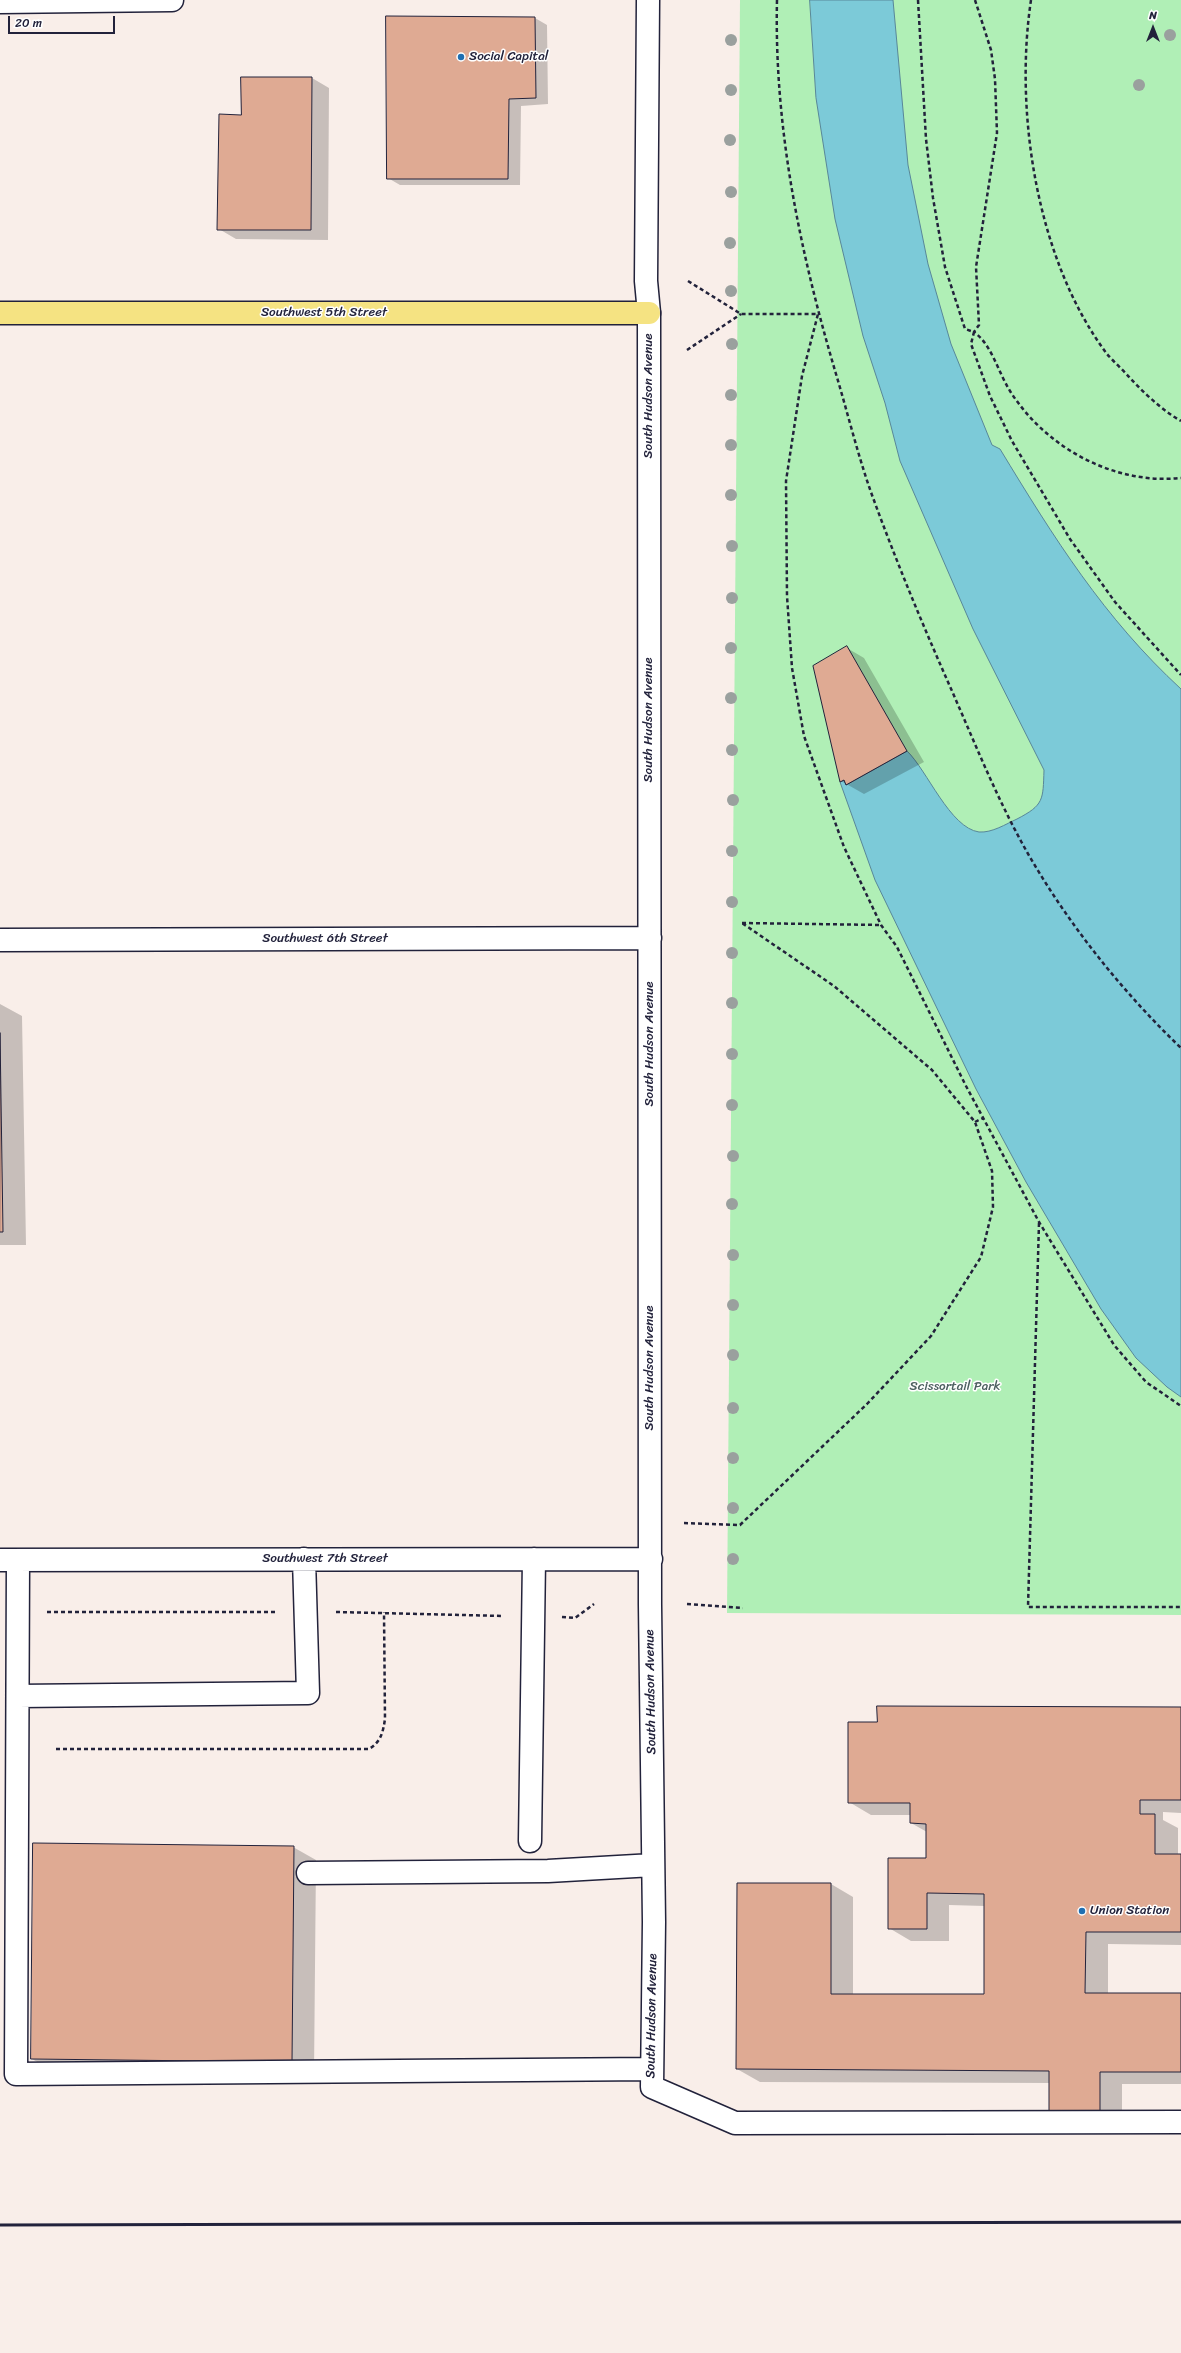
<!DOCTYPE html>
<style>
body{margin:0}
#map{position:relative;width:1181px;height:2353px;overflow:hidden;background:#f9eee9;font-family:Sriracha,sans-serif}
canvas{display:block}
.north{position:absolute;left:1133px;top:8px;width:40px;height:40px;-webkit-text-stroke:3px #fff;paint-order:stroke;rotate:0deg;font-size:11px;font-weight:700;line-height:16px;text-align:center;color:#22223b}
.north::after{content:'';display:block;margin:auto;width:14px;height:18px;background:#22223b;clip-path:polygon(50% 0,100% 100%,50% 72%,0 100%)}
.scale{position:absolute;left:8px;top:16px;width:107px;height:18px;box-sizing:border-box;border:2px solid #22223b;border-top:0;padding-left:5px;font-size:12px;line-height:14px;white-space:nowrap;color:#22223b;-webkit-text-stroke:3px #fff;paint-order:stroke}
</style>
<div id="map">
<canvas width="1181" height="2353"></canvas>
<div class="north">N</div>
<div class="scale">20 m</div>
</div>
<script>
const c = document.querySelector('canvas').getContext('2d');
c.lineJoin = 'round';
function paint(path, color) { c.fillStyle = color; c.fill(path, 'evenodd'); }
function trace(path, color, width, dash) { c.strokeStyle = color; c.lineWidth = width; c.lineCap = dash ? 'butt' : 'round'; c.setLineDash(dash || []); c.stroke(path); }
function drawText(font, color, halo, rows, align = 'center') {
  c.font = font + ' Sriracha,sans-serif'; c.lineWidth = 3; c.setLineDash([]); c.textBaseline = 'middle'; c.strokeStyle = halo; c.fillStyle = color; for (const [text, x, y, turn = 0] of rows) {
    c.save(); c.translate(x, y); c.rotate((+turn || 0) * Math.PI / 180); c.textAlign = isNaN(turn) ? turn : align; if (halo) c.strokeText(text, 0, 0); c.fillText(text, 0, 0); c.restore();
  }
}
paint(new Path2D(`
 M740 0H1181V1615L727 1613Z`), '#b0efb6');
const water = new Path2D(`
 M810 0H893L908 165 928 264 951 344 992 445 1000 449C1054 538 1104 618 1181 689V1397L1167 1387 1136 1358 1101 1309 1026 1182 976 1089 875 880 840 782 844 780 846 785 907 751C927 770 950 828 979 832 992 833 1006 824 1017 819 1044 805 1043 800 1044 770L973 629 900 461 885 403 863 336 835 219 816 98Z`);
paint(water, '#7ccad8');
trace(water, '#588799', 1);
paint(new Path2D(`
 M387 17 535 18 547 25 548 104 521 106 520 185H400L388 178Z
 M312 78 329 88 328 240 236 239 219 229 242 116Z
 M847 648 864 658 924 762 864 794 841 781Z
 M0 1004 22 1016 26 1245H0Z
 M1181 1708V1813L1163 1812V1820L1178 1828V1855H1181V1945L1108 1944V1994H1181V2084H1122V2127L1050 2083 760 2082 737 2069 831 1884 853 1897V1995H985V1906L949 1905V1941H911L889 1928 927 1859V1832L911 1823V1815H871L849 1802 878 1723Z
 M293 1847 316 1860 314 2074 55 2072 32 2059Z`), '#0003');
const building = new Path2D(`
 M386 16 535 17 536 98 509 99 508 179H387Z
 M241 77H312L311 230H217L219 114 241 115Z
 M847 646 907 751 846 785 844 780 840 782 813 666Z
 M0 1033 3 1232H0Z
 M877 1706 1181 1707V1800H1140V1814H1155V1854H1181V1932H1086L1085 1993H1181V2072H1100V2114H1049V2071L736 2069 737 1883H831V1994H984V1894L927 1893V1929H888V1858H926V1824L910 1823V1803H848V1722H877Z
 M33 1843 294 1846 292 2062 31 2059Z`);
paint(building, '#dfaa93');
trace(building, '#22223b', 1);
const minor = new Path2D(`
 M648 0 646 281 649 313 650 1605 654 1922 652 2087 735 2123 1181 2122
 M0 2 172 0
 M0 940 650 938
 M0 1560 651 1559
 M18 1560 16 2074 652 2069
 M18 1696 308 1693 304 1559
 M530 1841 534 1559
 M308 1873 548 1871 653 1865`);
const major = new Path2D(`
 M0 313H649`);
trace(minor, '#22223b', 25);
trace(major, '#22223b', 25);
trace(new Path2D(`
 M777 0C774 128 800 252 836 374 848 414 858 456 872 495 895 558 921 621 948 682 976 745 1001 810 1037 869 1077 935 1126 995 1181 1048
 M918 0 926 139 933 198 945 267 965 329 974 332 971 344 990 396 1012 441 1070 539 1115 602 1181 675
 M975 0 991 50 995 79 997 133 976 267 979 325 974 332C992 345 998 372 1010 391 1046 448 1114 485 1181 478
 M1031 0C1014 113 1037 261 1107 354 1114 362 1123 370 1130 378 1145 394 1162 410 1181 421
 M688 281 741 314H818L802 376 786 481 787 596 792 668 804 736 844 847 881 925 897 947 966 1086 1039 1222 1114 1345 1146 1382 1181 1406
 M687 350 741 314
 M742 923 881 925
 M975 1122 983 1118
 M1039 1223 1028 1607H1181
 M684 1523 740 1525 867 1404 931 1336 981 1257 993 1207 992 1171 975 1122 932 1070 834 986 742 923
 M687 1604 743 1608
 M47 1612H276
 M336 1612 503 1616
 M562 1617 575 1618 594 1604
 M56 1749H369C381 1742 383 1732 385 1719L384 1612`), '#22223b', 2.5, [4, 3]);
trace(minor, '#fff', 22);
trace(major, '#f5e382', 22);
trace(new Path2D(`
 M0 2225 1181 2222`), '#22223b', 3);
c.fillStyle = '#9aa09e';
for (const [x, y] of [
 [1170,35],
 [731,40],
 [1139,85],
 [731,90],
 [730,140],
 [731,192],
 [730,243],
 [731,291],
 [732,344],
 [731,395],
 [731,445],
 [731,495],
 [732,546],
 [732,598],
 [731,648],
 [731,698],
 [732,750],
 [733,800],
 [732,851],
 [732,902],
 [732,953],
 [732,1003],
 [732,1054],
 [732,1105],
 [733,1156],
 [732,1204],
 [733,1255],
 [733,1305],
 [733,1355],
 [733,1408],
 [733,1458],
 [733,1508],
 [733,1559]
]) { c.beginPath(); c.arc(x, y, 6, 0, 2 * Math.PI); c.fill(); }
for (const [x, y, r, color] of [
 [461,57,4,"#1f6fb2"],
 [1082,1911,4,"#1f6fb2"]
]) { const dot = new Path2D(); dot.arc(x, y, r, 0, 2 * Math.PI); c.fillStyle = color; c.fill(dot); trace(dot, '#fff', 1.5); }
drawText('13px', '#22223b', '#fff', [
 ["Social Capital",469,57],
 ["Union Station",1090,1911]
], 'left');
drawText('13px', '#22223b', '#fff', [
 ["Southwest 5th Street",324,313],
 ["South Hudson Avenue",649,396,-90],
 ["South Hudson Avenue",649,720,-90],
 ["Southwest 6th Street",325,939],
 ["South Hudson Avenue",650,1044,-90],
 ["South Hudson Avenue",650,1368,-90],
 ["Southwest 7th Street",325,1559],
 ["South Hudson Avenue",651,1692,-91],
 ["South Hudson Avenue",652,2016,-89]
]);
drawText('13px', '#4d6060', '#fff', [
 ["Scissortail Park",955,1387]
]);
</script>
